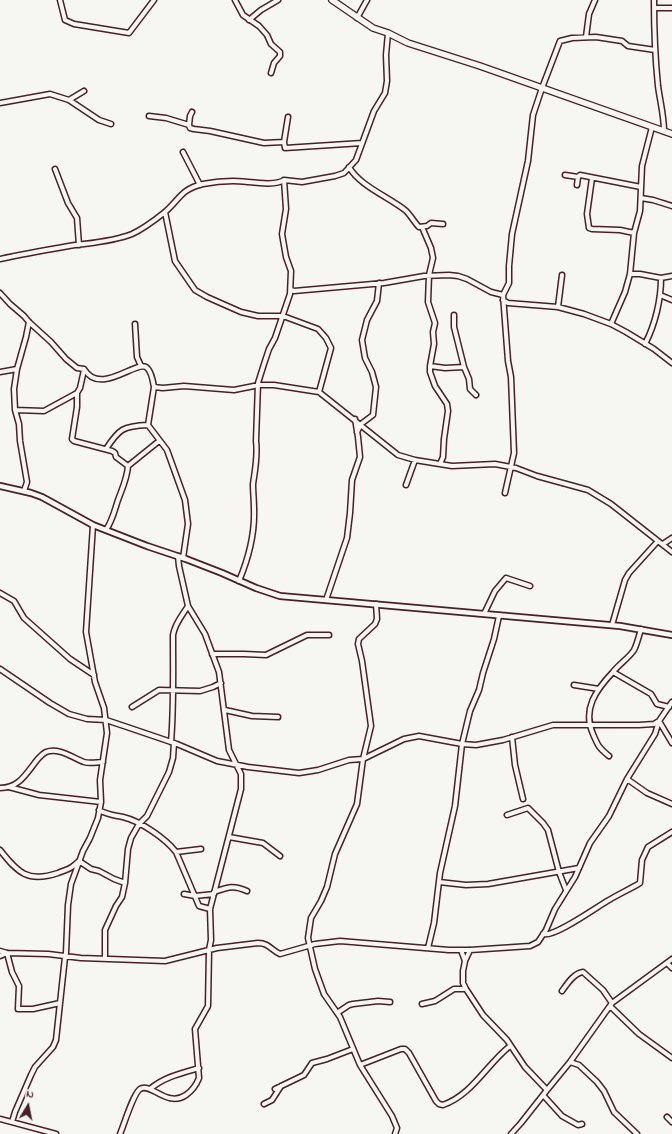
<!DOCTYPE html>
<style>
body{margin:0}
#map{position:relative;width:672px;height:1134px;overflow:hidden;background:#f6f6f2;font-family:"Indie Flower",sans-serif}
canvas{display:block}
.north{position:absolute;left:8px;top:1086px;width:40px;height:40px;-webkit-text-stroke:3px #f6f6f2;paint-order:stroke;rotate:10deg;font-size:11px;font-weight:700;line-height:16px;text-align:center;color:#4a1f2b}
.north::after{content:'';display:block;margin:auto;width:14px;height:18px;background:#4a1f2b;clip-path:polygon(50% 0,100% 100%,50% 72%,0 100%)}
</style>
<div id="map">
<canvas width="672" height="1134"></canvas>
<div class="north">N</div>
</div>
<script>
const c = document.querySelector('canvas').getContext('2d');
c.lineJoin = 'round';
function trace(path, color, width, dash) { c.strokeStyle = color; c.lineWidth = width; c.lineCap = dash ? 'butt' : 'round'; c.setLineDash(dash || []); c.stroke(path); }
const minor = new Path2D(`
 M60 0 65 20 74 24 129 33 154 0
 M235 0 243 15 259 26 267 35 271 44 280 52V56L274 63 271 73
 M654 0C654 29 655 57 658 86 660 101 664 116 664 131
 M654 8H672
 M357 18 367 0
 M249 20 261 10 278 0
 M586 37 589 14 595 0
 M69 100 84 91
 M0 103 50 94 69 100 99 120 111 124
 M192 112 190 116 189 125 190 128 194 129 210 131 264 143 284 142
 M149 116 166 118 189 125
 M288 117 284 142 285 148 362 143
 M183 152 200 185
 M349 167C360 186 387 196 405 210 410 214 414 222 419 227L427 226 431 223 443 224
 M55 169 68 203 77 218 79 245
 M565 175 578 177
 M592 178 587 214 589 228 592 229 620 230 634 233
 M577 185 578 177 580 175 641 187
 M641 198 653 200 672 206
 M165 212 175 261 195 290 207 297 241 312 258 316H283L318 329 326 338 331 348 319 392
 M422 227 431 248 433 258 429 275 428 302 435 323 433 332 434 344 430 366V372L435 386 447 404 448 411 444 439 443 457 440 464
 M0 259C23 254 46 250 69 246 89 243 112 242 132 234 143 229 155 220 165 212 180 199 181 189 203 184 213 182 223 181 233 181 247 181 274 187 284 180L302 182 335 176 344 173 356 160 374 111 385 93 387 81 386 55 388 33
 M630 274H640L661 278 672 276
 M291 290 294 291 384 283 424 276 449 275 458 276 467 279 491 292 503 295
 M0 293 10 304 24 316 29 322 51 342 66 359 77 368 84 369C100 396 135 361 146 367 151 370 153 381 154 387
 M660 295 672 300
 M503 300 508 303 558 307 584 314 611 324 626 332 654 349 672 363
 M558 307 562 275
 M454 315V327L464 367 469 379 470 389 476 395
 M135 324 137 357 141 366
 M611 324 625 292 630 274 634 233 640 211 642 166 652 127
 M645 344C655 325 661 300 661 278
 M430 366 445 368 464 367
 M84 370 80 388 77 393V407L72 439 74 441 112 451 115 453 116 457 128 466C127 480 121 491 117 503 114 513 112 521 106 530
 M0 372 17 369
 M15 410 44 411 77 393
 M357 432 361 424 373 415 376 387 372 372 365 358 362 340 367 320 377 301 379 283
 M106 449C119 429 123 426 148 425
 M128 466 159 441
 M406 485 415 460
 M24 491 27 482 20 441 19 424 15 410 14 389 17 369 26 337 29 322
 M505 493 514 453 511 377 508 361 503 295 509 283V266L512 234 528 161 533 115 542 88 560 41 572 38 596 37 622 41 628 46 655 50
 M663 544 672 538
 M183 558 188 524 185 500 167 450 148 425 154 387 163 388 184 386 234 390 259 385H274L319 392 398 455 415 460 452 466 495 464 516 468 537 476 588 490 611 504 672 552
 M239 581C249 557 255 534 254 509 254 501 253 492 253 484 255 470 258 456 256 441L258 383 264 364 269 349 275 338 290 294 291 271 286 257 282 234 286 209 284 180
 M0 593 14 601 24 618 70 659 94 675
 M326 600 347 538 350 513 352 480 360 457 358 437 355 419
 M376 604 377 619 375 624 359 639 358 644 362 661 371 726 363 759 357 804 335 854 327 887 321 901 311 918 308 938 315 969 324 994 340 1017 360 1065 392 1116 397 1128 395 1134
 M484 614 495 591 506 578 530 586
 M612 625 625 580 629 573 657 542
 M212 654H244L266 655 307 635H329
 M0 669 50 703 69 714 87 719 106 720 127 727 177 744 217 761 248 767 299 773 318 770 349 760 363 759 404 739 419 736 462 744 476 745 503 740 553 725H639L654 724 659 721 672 743
 M613 672 651 694 657 704 669 707
 M574 685 599 689
 M132 707 159 690 200 691 213 687 221 683
 M225 710 252 716 278 717
 M512 737 515 765 523 799
 M171 742C174 707 173 671 173 635 175 623 182 616 188 606
 M609 756C599 748 598 746 593 734 582 709 596 690 613 672 619 664 629 658 634 650 637 644 639 636 641 629
 M627 779 647 793 672 804
 M9 787 39 795 101 802
 M0 788C19 788 26 774 37 760 40 757 42 754 46 752 59 747 73 758 84 762 90 764 97 762 103 762
 M99 810C108 815 113 815 123 817 140 821 165 838 176 852L199 906 210 909
 M507 815 528 808 543 823 548 830 559 872 566 890
 M229 837 263 843 280 856
 M0 850C18 873 28 883 58 873 68 869 71 869 79 861L91 869 99 871 114 879 125 883
 M176 852 201 849
 M439 882 466 885 488 884 579 868
 M214 892C229 887 233 885 247 891
 M184 894 195 896 214 894
 M543 934C554 938 598 906 609 900 619 894 630 889 640 883L642 860 648 847 672 832
 M428 948 434 923 440 873 455 806 462 744 470 711 479 690 483 673 494 639 499 616
 M461 950 465 961
 M470 950 465 961 463 971V983L466 989 483 1015 507 1040 525 1067 547 1090
 M0 951 7 953 48 954 81 958 165 961 217 948 258 943C269 943 271 950 280 954L315 944 340 941 449 950H470L530 946 538 942 546 930 555 909 575 877 590 843 609 816 627 779 655 734 659 721 672 702
 M0 956 7 953 12 972 19 986 18 1009H33L60 1003
 M105 959V930L116 906 122 897 125 883 128 849 131 838 139 824 147 816 169 772 173 758 174 743
 M667 963 672 968
 M562 991C567 984 574 973 583 972L603 990 612 1003
 M422 1004 435 1001 454 989H466
 M611 1007 639 1034 672 1058
 M337 1013 349 1005 353 1004 378 1001 390 1002
 M570 1062 579 1065 597 1082 604 1091 614 1112 637 1134
 M360 1065 401 1049H405L409 1053 436 1101 439 1104 443 1105C472 1095 487 1064 510 1046
 M150 1089C164 1077 182 1073 199 1068
 M275 1089 304 1075 312 1063 327 1059 353 1049
 M543 1095 562 1116 578 1125 582 1124
 M264 1104 272 1100 281 1086
 M667 1117 672 1122
 M0 1119 56 1134
 M12 1122 15 1112 31 1075 35 1067 53 1047 56 1040 65 957 66 953 68 905 71 884 83 851 90 838 98 818 101 802 100 780 107 733 104 708 95 682 86 632 93 525
 M120 1134C124 1125 133 1094 140 1089 151 1082 167 1108 186 1095 193 1090 196 1086 199 1078L195 1029 208 1006 209 950 211 940 210 909 241 789V774L229 750 219 672 205 634 188 606 179 566 178 556
 M511 1134 521 1123 547 1090 570 1062 612 1003 672 959`);
const tertiary = new Path2D(`
 M0 486 31 493 42 497 93 525 147 546 186 559 222 573 256 588 280 596 620 626 672 635`);
const secondary = new Path2D(`
 M332 0 373 28 388 33 408 43 480 66 672 134`);
trace(minor, '#4a1f2b', 7);
trace(tertiary, '#4a1f2b', 8);
trace(secondary, '#4a1f2b', 8);
trace(minor, '#f6f6f2', 4);
trace(tertiary, '#f6f6f2', 4.5);
trace(secondary, '#f6f6f2', 5.5);
</script>
